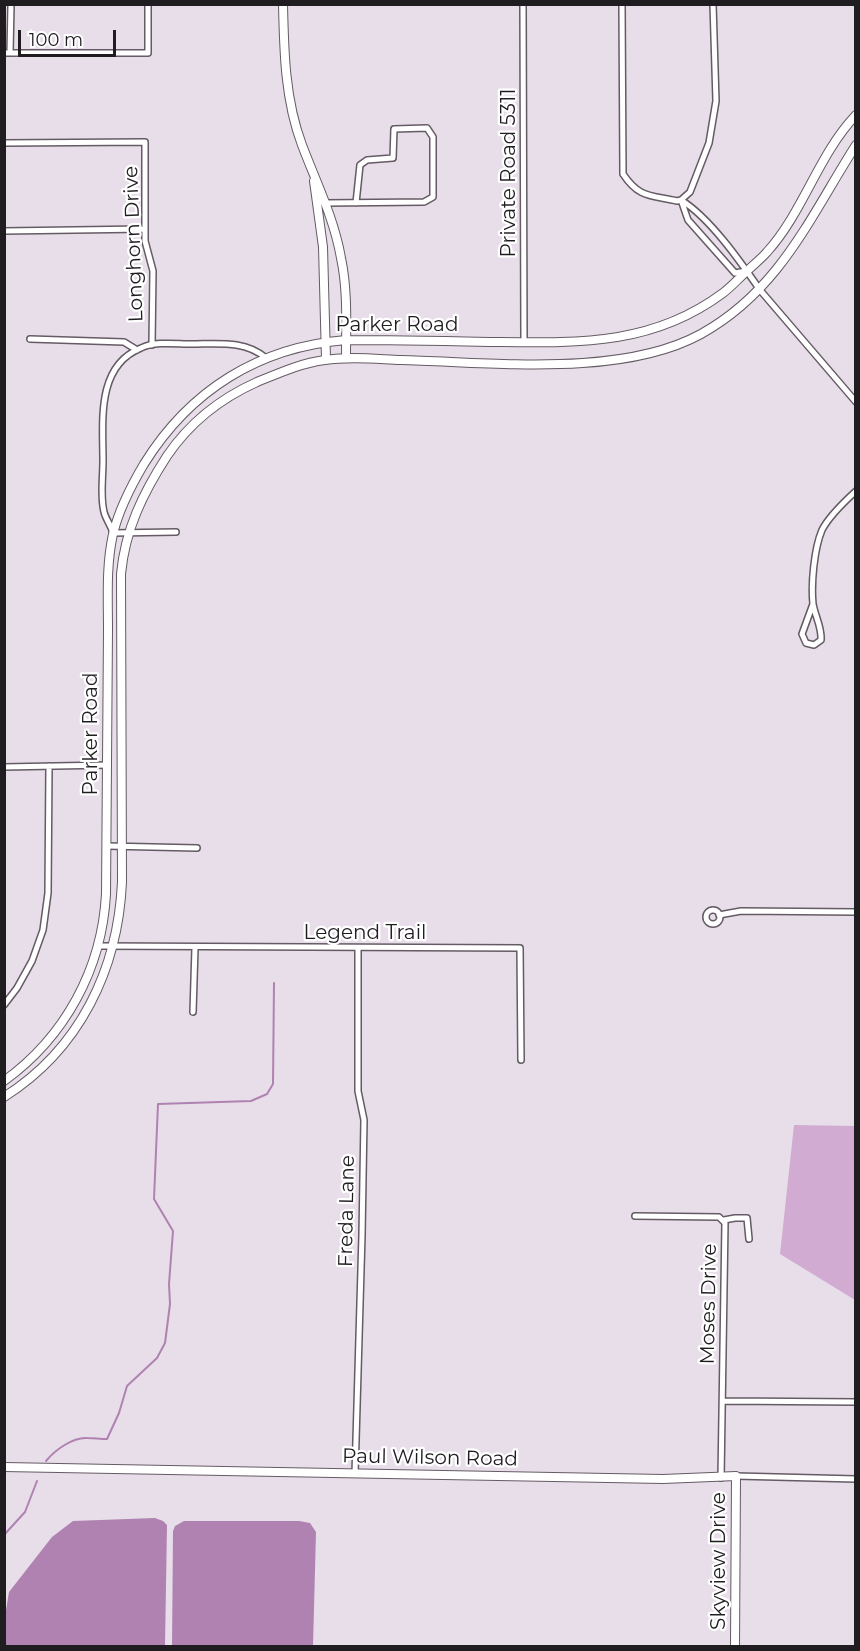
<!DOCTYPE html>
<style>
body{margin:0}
#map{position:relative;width:860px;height:1651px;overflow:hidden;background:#e8dee9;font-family:Montserrat,sans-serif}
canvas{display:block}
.frame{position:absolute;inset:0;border:6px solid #201d21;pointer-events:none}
.scale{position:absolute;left:18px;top:30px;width:98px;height:27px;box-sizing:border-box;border:3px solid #201d21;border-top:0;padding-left:8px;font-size:18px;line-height:21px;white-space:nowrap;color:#201d21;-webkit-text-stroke:4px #fff;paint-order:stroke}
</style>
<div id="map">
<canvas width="860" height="1651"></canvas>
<div class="frame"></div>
<div class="scale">100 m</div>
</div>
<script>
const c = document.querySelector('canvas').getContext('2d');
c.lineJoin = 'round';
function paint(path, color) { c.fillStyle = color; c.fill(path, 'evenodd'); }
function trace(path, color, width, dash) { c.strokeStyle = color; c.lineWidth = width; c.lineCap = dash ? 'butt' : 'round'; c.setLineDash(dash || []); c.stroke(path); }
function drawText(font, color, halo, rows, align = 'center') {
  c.font = font + ' Montserrat,sans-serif'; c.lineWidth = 4.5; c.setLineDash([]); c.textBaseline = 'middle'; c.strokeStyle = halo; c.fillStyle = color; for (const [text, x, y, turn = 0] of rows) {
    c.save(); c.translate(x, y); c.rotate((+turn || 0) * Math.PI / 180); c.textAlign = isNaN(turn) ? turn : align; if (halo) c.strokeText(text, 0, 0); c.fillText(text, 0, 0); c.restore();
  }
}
paint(new Path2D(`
 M794 1125 855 1126V1300L780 1254Z`), '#d1abd2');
paint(new Path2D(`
 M155 1518 163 1521 167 1525 165 1646H5V1616L9 1592 52 1537 73 1521Z
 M184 1521H299L310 1523 316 1532 313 1646H172L173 1531 175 1526Z`), '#af82b1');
trace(new Path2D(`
 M46 1461C55 1450 73 1437 87 1438 94 1438 100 1439 107 1439L119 1413 127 1386 157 1358 165 1343 170 1304 169 1284 173 1231 154 1199 158 1104 251 1101 267 1094 273 1084 274 983
 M4 1535 25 1512 37 1481`), '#af82b1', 2);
const street = new Path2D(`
 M523 4 524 342
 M622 4 623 174C639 198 650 195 677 201L681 200C710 218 740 261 760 290L856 402
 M4 53H148V4
 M10 53 11 4
 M4 143 145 142V241L153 271 152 345
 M681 200 690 192 709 143 716 101 713 4
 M681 200 688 220 735 273 746 271
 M326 203 424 202 433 197V137L427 128 394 129 393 158 367 160 360 165 356 203
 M4 231 145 229
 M30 339 124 342 137 350
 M176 532 113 533C111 525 106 520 104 512 100 496 103 478 103 461 103 421 96 366 141 348 156 341 176 344 191 344 218 344 245 340 266 358
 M813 604 802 634 806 643 814 645 821 640C822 627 815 616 813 604 811 584 814 549 822 530 829 516 844 502 856 491
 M4 767 108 765
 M107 846 197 848
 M706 917a7 7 0 1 1 14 0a7 7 0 1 1-14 0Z
 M719 915 741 911 856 912
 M99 946 520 948 521 1060
 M4 1005 17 988 32 961 43 930 48 893 49 766
 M193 1012 195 948
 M635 1216 719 1217 725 1223 721 1478
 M724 1220 735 1218H747L749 1239
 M723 1401 856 1402
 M355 1474 362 1235 364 1120 358 1091V948
 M736 1476 856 1479`);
const secondary = new Path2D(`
 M283 4C284 52 285 100 302 145 316 182 334 218 341 258 348 291 346 325 346 358
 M314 181 323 247 326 359
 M4 1081C65 1037 102 969 106 894L108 630C108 597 106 566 113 534 119 509 131 486 144 464 190 390 259 347 346 340 395 340 443 341 492 342 577 343 652 346 723 293 732 286 739 278 747 271 753 265 761 259 767 252 804 211 818 155 856 115
 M4 1097C80 1049 118 969 122 882L121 574C125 530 143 493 167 456 190 422 219 399 257 382 279 373 301 363 325 360 350 356 376 359 401 360 491 362 621 378 701 334 780 290 810 217 856 145
 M4 1467 663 1479 736 1476 735 1646`);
trace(street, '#645b64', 8);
trace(secondary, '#645b64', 10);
trace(street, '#fff', 5);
trace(secondary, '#fff', 8);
drawText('20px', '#201d21', '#fff', [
 ["Private Road 5311",509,173,-90],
 ["Longhorn Drive",134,244,-92],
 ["Parker Road",397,325],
 ["Parker Road",91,734,-90],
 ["Legend Trail",365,933],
 ["Freda Lane",347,1211,-89],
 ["Moses Drive",709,1304,-89],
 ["Paul Wilson Road",430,1458,1],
 ["Skyview Drive",719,1561,-90]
]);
</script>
